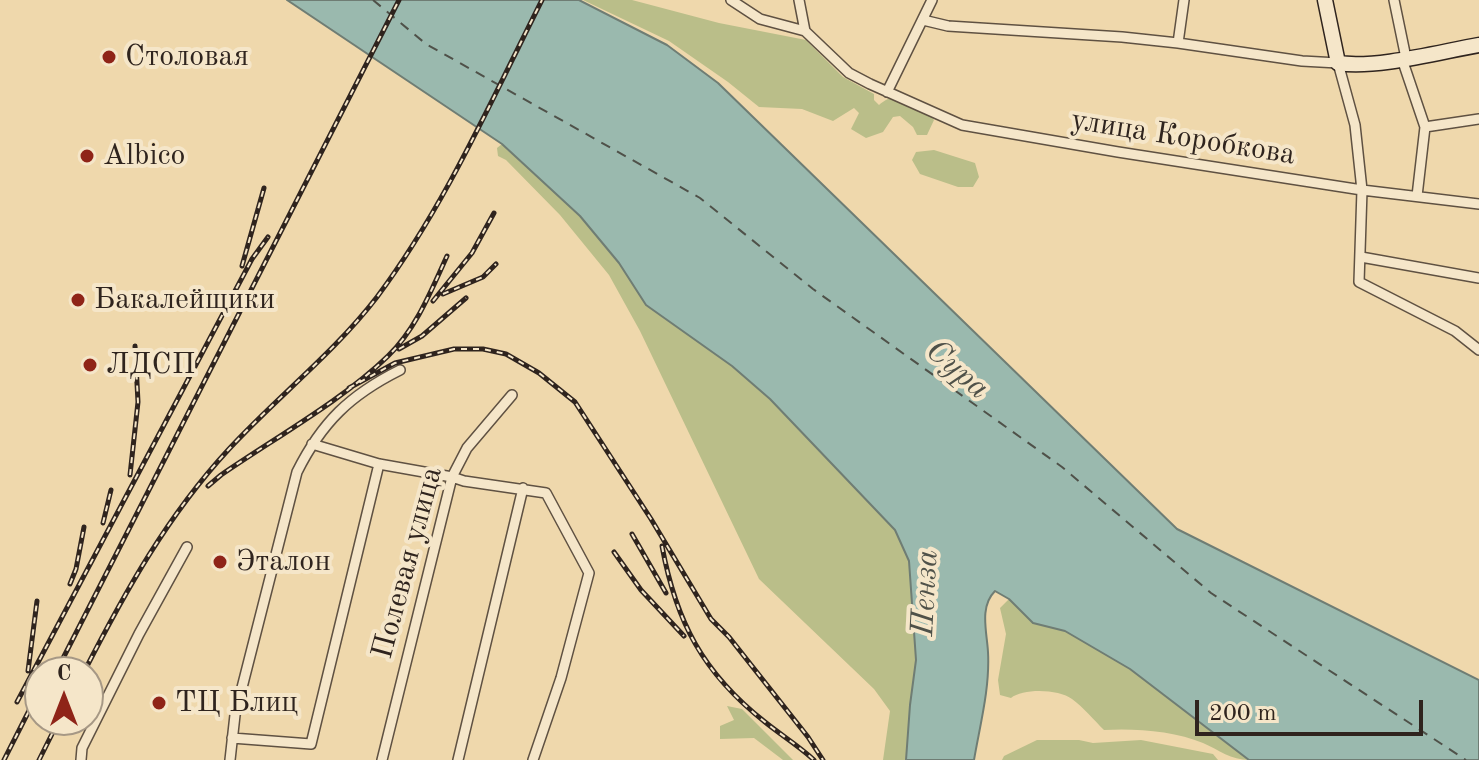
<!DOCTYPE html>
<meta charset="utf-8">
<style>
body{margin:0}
#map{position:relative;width:1479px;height:760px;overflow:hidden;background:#efd8ac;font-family:"Old Standard TT",serif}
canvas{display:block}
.north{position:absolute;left:24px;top:656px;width:80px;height:80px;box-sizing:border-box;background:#f5e6c9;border:2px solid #a69885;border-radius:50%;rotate:0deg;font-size:22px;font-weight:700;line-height:32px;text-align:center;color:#2f241e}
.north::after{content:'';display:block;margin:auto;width:28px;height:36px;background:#8f2418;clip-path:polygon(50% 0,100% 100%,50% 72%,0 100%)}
.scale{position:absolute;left:1195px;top:700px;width:228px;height:36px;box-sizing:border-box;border:4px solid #2f241e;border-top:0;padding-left:10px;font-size:24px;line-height:28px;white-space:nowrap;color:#2f241e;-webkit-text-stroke:6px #f5e6c9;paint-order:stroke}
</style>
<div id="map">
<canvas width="1479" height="760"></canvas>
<div class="north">С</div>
<div class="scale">200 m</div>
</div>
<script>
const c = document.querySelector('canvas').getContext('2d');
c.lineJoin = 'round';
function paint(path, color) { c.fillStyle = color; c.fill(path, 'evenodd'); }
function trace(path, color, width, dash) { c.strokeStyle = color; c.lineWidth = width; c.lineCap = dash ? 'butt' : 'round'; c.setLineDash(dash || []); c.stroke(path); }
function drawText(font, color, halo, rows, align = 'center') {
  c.font = font + ' "Old Standard TT",serif'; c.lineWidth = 8; c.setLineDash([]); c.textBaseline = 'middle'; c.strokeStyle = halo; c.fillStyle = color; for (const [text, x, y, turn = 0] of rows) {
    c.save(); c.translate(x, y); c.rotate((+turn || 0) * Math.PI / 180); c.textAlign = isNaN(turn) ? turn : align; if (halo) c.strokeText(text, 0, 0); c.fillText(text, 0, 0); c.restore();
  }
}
paint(new Path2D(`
 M583 0H632L719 23 806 40 843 77 874 94V100L879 105C892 94 897 98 908 107 913 110 922 111 928 112L934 120 927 135H917L913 127 900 116 893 117 883 132 866 138 851 129 859 113 854 108 833 121 802 109 759 107 728 82 669 41Z
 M502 144 580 216 619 263 646 305 732 366 770 399 895 530 909 561 916 660 910 705 906 760H883L890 711 874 689 759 579 640 331 609 275 560 215 506 160 498 156 497 148Z
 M934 150 975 163 979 177 973 187H958L920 174 912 160 916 152Z
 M1009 599 1033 623 1065 631 1130 669 1249 760C1231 760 1219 750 1203 743 1175 731 1134 728 1104 730 1094 720 1083 707 1072 699 1059 689 1023 688 1011 698L1000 695 998 680 1006 634 1000 608Z
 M727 706 742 709 793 760H783L754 738 720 739V726L734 720Z
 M1037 740H1079L1093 743 1141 740 1213 754 1218 760H1002L1004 756Z`), '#babe89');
const water = new Path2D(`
 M287 0H579L667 45 718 83 1177 529 1479 680V760H1249L1130 669 1065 631 1033 623 1009 599 995 591C979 607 987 632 988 652 990 688 980 725 974 760H906L910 705 916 660 909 561 895 530 770 399 732 366 646 305 619 263 580 216 502 144Z`);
paint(water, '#9ab9ae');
trace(water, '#6f7d74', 2);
trace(new Path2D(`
 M373 0 426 44 700 198 813 289 1062 467 1211 593 1466 760`), '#4f5149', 2, [10, 8]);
const minor = new Path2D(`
 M731 0 760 19 805 31 849 73 870 84 962 125 1118 152 1362 190 1479 204
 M799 0 805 31
 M1394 0 1406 58 1404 65 1425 127 1417 196
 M923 20 948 26 1122 37 1178 43 1302 61 1338 63 1355 125 1362 190 1359 282 1455 331 1479 350
 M1178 43 1184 0
 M887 92 932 0
 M1425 127 1479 119
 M1361 257 1479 278
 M312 444 379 464 452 477 464 481 546 493 589 573 561 678 533 760
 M232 738 311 744 379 464
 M81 760 82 748 139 634 187 547
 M230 760 235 715 297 472C322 422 350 395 400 370
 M382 760 452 477 467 448 512 395
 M458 760 523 488`);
const secondary = new Path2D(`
 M1325 0 1338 63C1376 69 1439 52 1479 45`);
trace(minor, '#5f5142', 12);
trace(secondary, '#2f241e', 17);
trace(minor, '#f5e6c9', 9);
trace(secondary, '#f5e6c9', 14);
const rail = new Path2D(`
 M242 266 264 188
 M443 294 483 277 496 264
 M433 301 472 253 494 213
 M399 349 422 336 466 298
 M349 388 395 363 454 349H483L506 354 539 373 575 402 651 519 711 619 729 637 808 737 823 760
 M130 475 138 402 135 346
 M208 486 221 475C273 439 343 400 388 356 416 329 431 291 447 256
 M103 523 111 490
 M632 534 666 593
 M662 546C676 622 703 673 765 722 781 735 799 746 814 760
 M614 552 641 590 684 636
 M70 584 76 569 84 527
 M28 671 37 601
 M56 672 399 0
 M84 672C125 592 167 516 229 449 277 397 334 353 377 297 445 206 491 101 542 0
 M17 702 252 259 268 237
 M4 760 40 689
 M39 760 59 720`);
trace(rail, '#2f241e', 5);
trace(rail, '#f5e6c9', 2, [6]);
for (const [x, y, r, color] of [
 [109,57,8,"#8f2418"],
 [87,156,8,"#8f2418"],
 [78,300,8,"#8f2418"],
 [90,365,8,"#8f2418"],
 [220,562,8,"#8f2418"],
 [159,703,8,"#8f2418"]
]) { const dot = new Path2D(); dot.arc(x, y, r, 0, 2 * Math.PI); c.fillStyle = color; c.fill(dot); trace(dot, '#f5e6c9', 3); }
drawText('30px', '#2f241e', '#f5e6c9', [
 ["Столовая",125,57],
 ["Albico",103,156],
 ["Бакалейщики",94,300],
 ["ЛДСП",106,365],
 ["Эталон",236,562],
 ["ТЦ Блиц",175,703]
], 'left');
drawText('30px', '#2f241e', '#f5e6c9', [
 ["улица Коробкова",1183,138,9],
 ["Полевая улица",408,563,-75]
]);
drawText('italic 32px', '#4f5149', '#f5e6c9', [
 ["Сура",957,370,41],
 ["Пенза",926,593,-87]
]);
</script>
